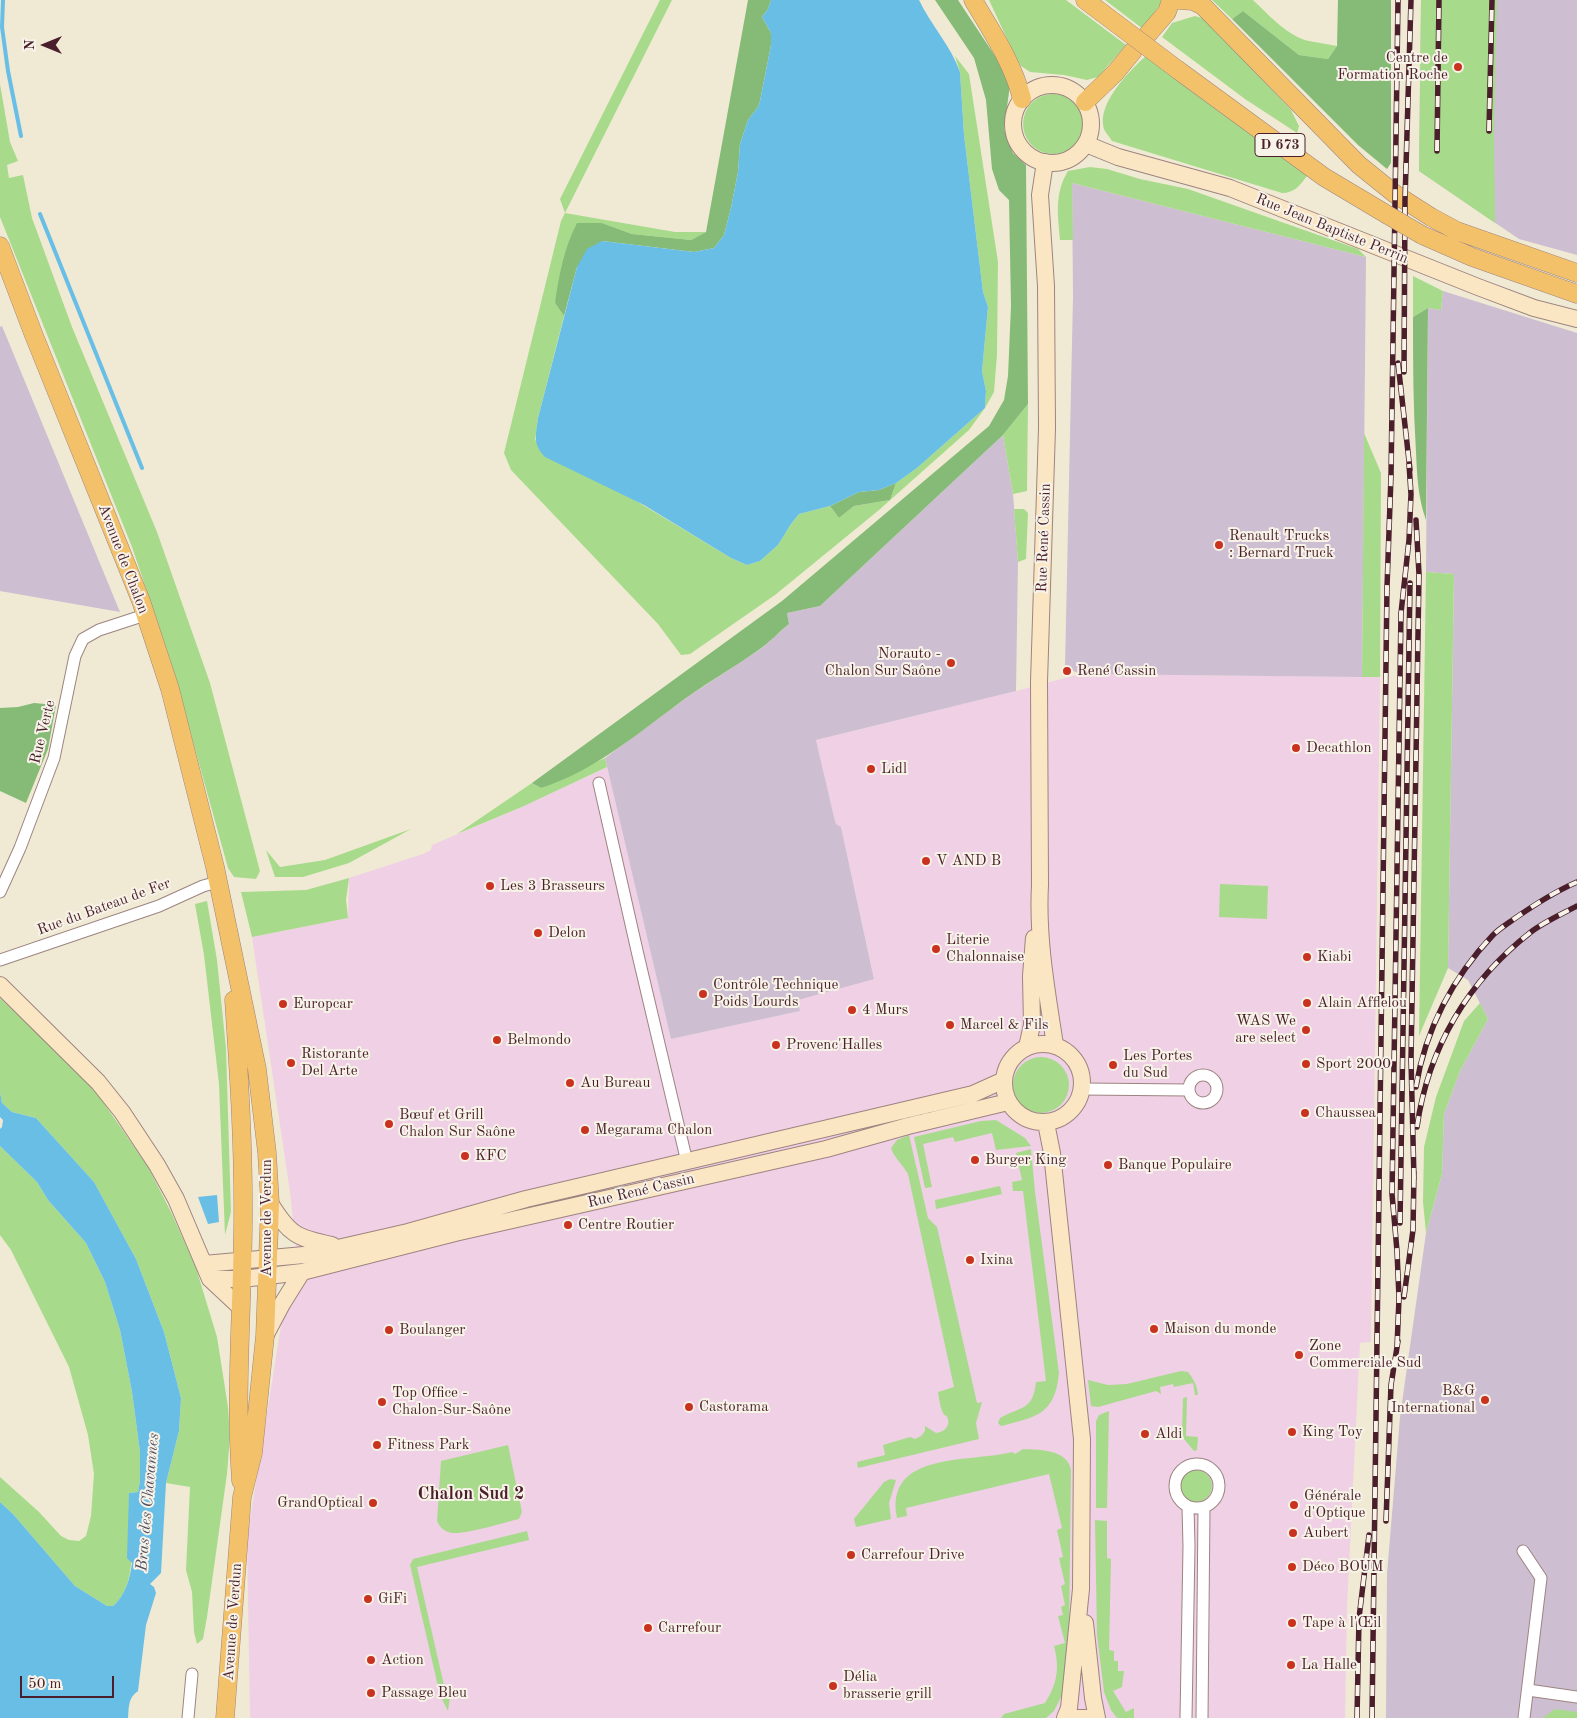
<!DOCTYPE html>
<meta charset="utf-8">
<style>
body{margin:0}
#map{position:relative;width:1577px;height:1718px;overflow:hidden;background:#f0ead4;font-family:"Old Standard TT",serif}
canvas{display:block}
.north{position:absolute;left:20px;top:20px;width:50px;height:50px;-webkit-text-stroke:4px #f7f3e8;paint-order:stroke;rotate:270deg;font-size:14px;font-weight:700;line-height:20px;text-align:center;color:#4a1f2b}
.north::after{content:'';display:block;margin:auto;width:18px;height:22px;background:#4a1f2b;clip-path:polygon(50% 0,100% 100%,50% 72%,0 100%)}
.scale{position:absolute;left:20px;top:1676px;width:94px;height:22px;box-sizing:border-box;border:2px solid #4a1f2b;border-top:0;padding-left:6px;font-size:15px;line-height:18px;white-space:nowrap;color:#4a1f2b;-webkit-text-stroke:4px #f7f3e8;paint-order:stroke}
</style>
<div id="map">
<canvas width="1577" height="1718"></canvas>
<div class="north">N</div>
<div class="scale">50 m</div>
</div>
<script>
const c = document.querySelector('canvas').getContext('2d');
c.lineJoin = 'round';
function paint(path, color) { c.fillStyle = color; c.fill(path, 'evenodd'); }
function trace(path, color, width, dash) { c.strokeStyle = color; c.lineWidth = width; c.lineCap = dash ? 'butt' : 'round'; c.setLineDash(dash || []); c.stroke(path); }
function drawText(font, color, halo, rows, align = 'center') {
  c.font = font + ' "Old Standard TT",serif'; c.lineWidth = 4; c.setLineDash([]); c.textBaseline = 'middle'; c.strokeStyle = halo; c.fillStyle = color; for (const [text, x, y, turn = 0] of rows) {
    c.save(); c.translate(x, y); c.rotate((+turn || 0) * Math.PI / 180); c.textAlign = isNaN(turn) ? turn : align; if (halo) c.strokeText(text, 0, 0); c.fillText(text, 0, 0); c.restore();
  }
}
paint(new Path2D(`
 M1080 674 1380 677 1371 1342 1360 1343 1347 1607 1345 1718H250L247 1539 283 1313 300 1286 290 1192 252 937 348 918 349 878 423 854 431 850 432 845 524 806 607 767 671 1039 800 1011 798 1000 874 978 841 827 836 824 834 817 816 740 1016 691Z`), '#efd0e5');
paint(new Path2D(`
 M1421 0H1577V255L1519 239 1419 171Z
 M1072 183 1366 257 1362 677 1080 674 1065 667 1073 296Z
 M1443 291 1577 333V1718H1386L1387 1574 1394 1490 1400 1417 1426 1233 1442 1174 1444 1114 1460 1071 1488 1019 1468 980 1448 968 1454 574 1426 572 1428 308 1441 310Z
 M2 326 120 612 0 591V327Z
 M1003 435 1013 494 1018 562 1016 691 816 740 834 817 836 824 841 827 874 979 798 1000 800 1011 671 1039 605 758 689 696 762 648 789 624 787 613 820 606Z`), '#cdbed2');
paint(new Path2D(`
 M660 0H672L565 213 675 232H706L691 240 632 234 602 223 555 303 564 316 538 418 535 440 731 558 747 565 760 561 778 545 791 524 799 514 830 506 839 518 854 506 890 500 896 483 917 468 985 408 986 391 982 371 988 307 983 292 964 135 960 72 955 56 969 74 998 262 997 355 994 392 985 408 969 430 879 510 775 595 690 654 681 655 658 624 511 470 504 453 561 221 565 213 560 199Z
 M989 0H1066L1126 45 1098 77 1087 80 1064 75 1030 72 1021 66 1015 56Z
 M1105 0H1163L1143 29Z
 M1212 0H1253C1269 15 1287 36 1309 41 1318 43 1328 44 1337 46L1328 59 1299 55 1243 11 1232 19Z
 M1421 0H1497L1494 134 1495 223 1419 171Z
 M1195 16 1205 19 1291 110 1299 126 1297 133 1245 99 1162 37 1172 23Z
 M1147 55 1307 176C1300 185 1295 193 1282 193L1112 141C1110 138 1107 134 1105 131 1094 106 1130 70 1147 55Z
 M0 84 10 142 18 161 7 165 9 178 23 175 32 218 72 327 157 532 210 683 260 871 256 879 234 877 228 868 170 659 132 547 0 217Z
 M1023 124a30 30 0 1 1 60 0a30 30 0 1 1-60 0Z
 M1090 167 1107 169 1140 179 1188 189 1358 249 1366 257 1072 183 1073 240H1060C1058 215 1054 194 1068 171Z
 M1413 276 1443 291 1441 310 1428 308 1413 317Z
 M1028 404 1027 491 1013 494 1003 435Z
 M1364 433 1381 473 1380 677H1362Z
 M1014 509H1024L1028 513 1026 559 1018 562Z
 M1426 572 1454 574 1448 968 1419 1036Z
 M605 758 607 767 524 806 457 834 532 783 541 788Z
 M411 829 349 863 303 877H275L266 850 280 867 325 860Z
 M349 878 346 900 348 918 252 937 241 892 306 890Z
 M1220 884 1268 886 1267 919 1219 917Z
 M207 901 217 960 226 1048 231 1212 225 1235 219 1084 204 955 195 904Z
 M0 998 92 1086 148 1167 171 1212 196 1268 217 1337 228 1407 230 1436 227 1474 207 1617 203 1639 197 1644 194 1632 192 1592 186 1570 190 1487 166 1483 179 1431 181 1398 164 1332 136 1259 94 1182 36 1118 12 1112 2 1103 0 1092Z
 M1480 1003 1488 1019 1460 1071 1444 1114 1442 1174 1426 1233 1423 1202 1424 1147 1436 1097 1464 1021Z
 M1013 1085a28 28 0 1 1 56 0a28 28 0 1 1-56 0Z
 M996 1120 1025 1138 1031 1146 996 1150 992 1133 955 1142 953 1137 923 1144 932 1187 925 1188 914 1137 981 1121Z
 M909 1135 928 1218 937 1227 977 1403 982 1402 976 1423 979 1439 858 1468 857 1462 885 1455 883 1445 910 1437 915 1439 921 1436 925 1431V1426L936 1433C943 1432 950 1428 948 1419 946 1413 946 1418 943 1413 940 1407 939 1398 938 1392L954 1387 908 1174C903 1165 893 1156 891 1148L897 1140Z
 M0 1146 37 1182 48 1200 86 1243 105 1282 120 1330 132 1392 140 1452V1481L138 1492 129 1493C130 1525 141 1584 113 1606H107L75 1586 13 1514 0 1502V1477L39 1512 61 1536 69 1540 79 1541 86 1536 91 1516 94 1474 88 1435 69 1367 11 1250 0 1235Z
 M1031 1149 1035 1192 1059 1373C1055 1415 1036 1417 1001 1426L998 1423 1000 1418C1021 1406 1033 1411 1036 1382L1046 1381 1023 1191H1013L1012 1182 1022 1180 1016 1153Z
 M1000 1186 1002 1194 936 1209 935 1200Z
 M1181 1371 1188 1372C1194 1380 1197 1385 1198 1395H1195L1193 1383 1174 1387 1173 1384 1160 1387 1161 1394 1156 1391 1098 1407 1091 1406 1088 1380 1108 1385 1127 1384Z
 M1187 1397 1186 1436 1198 1437 1197 1450 1194 1451 1180 1434 1182 1433 1183 1398Z
 M1109 1411 1107 1508H1096V1421L1099 1415Z
 M508 1445 522 1512 519 1519C506 1522 458 1537 448 1532 442 1530 439 1525 437 1521L441 1461Z
 M1023 1449C1040 1450 1067 1449 1071 1470L1069 1635 1063 1693 1054 1711 1046 1718H1001L1004 1714 1045 1703C1057 1684 1060 1669 1054 1646L1065 1643 1058 1616 1063 1615 1061 1607 1065 1605 1061 1586 1065 1584 1059 1558 1063 1557 1057 1530 1062 1528 1049 1474 906 1508 907 1516 897 1518C884 1450 972 1463 1012 1452L1015 1454Z
 M1180 1486a16 16 0 1 1 32 0a16 16 0 1 1-32 0Z
 M890 1479 896 1480 889 1503 891 1519 856 1527 854 1519 884 1482Z
 M1095 1520 1107 1521V1558L1111 1559 1109 1650 1114 1651V1661H1118V1671H1124L1122 1687 1113 1691 1126 1712 1134 1708V1718H1117L1111 1710 1104 1692 1097 1635Z
 M527 1531 529 1540 417 1567 446 1694 450 1697 448 1711 440 1695 410 1565 413 1559Z
 M1555 1709 1577 1712V1718H1543Z`), '#a7db8b');
paint(new Path2D(`
 M748 0H771L768 9 762 17 771 33V45L760 101 758 107 748 120 740 144 738 172 731 208 724 235 714 248 694 252 602 241 577 267 564 316 555 303C559 275 564 248 577 223H602L632 234 691 240 706 232Z
 M935 0H958L1005 71 1010 85 1004 129 1013 153 1026 165 1028 404 1003 435 820 606 787 613 789 624C779 632 770 642 760 649 736 666 710 681 686 698 641 731 595 771 541 788L532 783 782 601 989 426 1004 400 1008 376 1011 306 1009 200 999 190 992 169 986 100 974 58Z
 M1338 0H1391V163L1387 169 1358 145 1232 19 1243 11 1299 55 1328 59 1337 46Z
 M1428 308 1426 520C1418 498 1417 475 1416 452 1413 407 1413 362 1413 317Z
 M896 483 890 500 854 506 839 518 830 506 859 492 879 490Z
 M34 703 56 705 48 749 26 803 0 791V708L18 707Z`), '#85bb77');
paint(new Path2D(`
 M771 0H919C931 25 951 46 960 72L964 135 983 292 988 307 982 371 986 391 985 408 917 468 896 483 879 490 859 492 830 506 799 514 791 524 778 545 760 561 747 565 731 558 644 505 545 457C532 443 536 435 538 418L577 267 587 249 602 241 694 252 714 248 724 235 731 208 738 172 740 144 748 120 758 107 760 101 771 45V33L762 17 768 9Z
 M0 1092 2 1103 12 1112 36 1118 94 1182 136 1259 164 1332 181 1398 179 1431 166 1483 161 1573 150 1584 154 1587 156 1593 146 1625 138 1691C128 1698 129 1706 128 1718H0V1502L13 1514 75 1586 107 1606H113C125 1596 130 1579 132 1563L127 1558 129 1493 138 1492 140 1481V1452L132 1392 120 1330 105 1282 86 1243 48 1200 37 1182 0 1146V1129L2 1127 3 1120 0 1117Z
 M217 1195 219 1222 208 1224 198 1197Z`), '#69bee6');
trace(new Path2D(`
 M3 0 2 27 8 71 21 136
 M40 214 142 468`), '#69bee6', 4);
const street = new Path2D(`
 M599 783 638 955 687 1162
 M0 892 20 848 54 758 75 656 83 639 99 630 145 615
 M0 960 159 906 203 886 218 882
 M1189 1089a14 14 0 1 1 28 0a14 14 0 1 1-28 0Z
 M1083 1089 1188 1090
 M1175 1486a22 22 0 1 1 44 0a22 22 0 1 1-44 0Z
 M1523 1551 1541 1578 1524 1718
 M1528 1690 1577 1697
 M188 1718 192 1674
 M1186 1718 1189 1546 1188 1507
 M1202 1718 1204 1508`);
const secondary = new Path2D(`
 M1013 124a39 39 0 1 1 78 0a39 39 0 1 1-78 0Z
 M1086 144 1118 157 1230 188 1478 287 1534 308 1577 319
 M1045 162 1040 195 1046 286 1047 428 1039 682 1040 885C1037 939 1047 992 1055 1045
 M0 985 98 1082 122 1112 157 1165 176 1199 210 1279 241 1308
 M1004 1083a39 39 0 1 1 78 0a39 39 0 1 1-78 0Z
 M1027 1047 1032 1025 1031 976 1034 938
 M1046 1123 1052 1153 1082 1439 1081 1589 1069 1708 1065 1718
 M270 1203C289 1234 296 1238 332 1245
 M204 1264 304 1255 342 1247 408 1232 526 1199 973 1094 1004 1080
 M210 1279H242L302 1272 455 1233 826 1149 908 1126 1008 1102
 M265 1336 282 1304 302 1272
 M1085 1623 1093 1698 1097 1718
 M1076 1718H1089`);
const primary = new Path2D(`
 M973 0C992 32 1013 63 1022 99
 M1085 0 1101 12
 M1179 0 1193 1 1203 6 1359 165 1395 194 1431 217 1457 231 1577 273
 M1148 34 1167 12 1171 0
 M1178 70 1324 177 1386 214
 M1085 102 1115 73 1133 51
 M1422 235 1472 257 1577 294
 M0 246 33 333 141 601 170 689 215 867 257 1069 267 1153 270 1203 265 1336 253 1453 242 1497 225 1718
 M234 1000C239 1075 244 1151 243 1227 242 1312 235 1396 241 1481`);
trace(street, '#9d8480', 13);
trace(secondary, '#9d8480', 18);
trace(primary, '#9d8480', 19);
trace(street, '#fff', 11);
trace(secondary, '#fbe6c4', 16);
trace(primary, '#f4c16b', 18);
const rail = new Path2D(`
 M1489 131 1492 0
 M1437 151 1439 0
 M1398 363 1410 470
 M1404 372 1405 200 1411 0
 M1416 1087C1425 1030 1453 977 1493 935 1499 929 1507 924 1514 919 1534 905 1554 892 1577 882
 M1417 1127C1428 1048 1468 981 1531 932 1544 922 1562 914 1577 906
 M1414 1179 1411 1060 1419 574 1416 520
 M1400 1223 1410 583
 M1404 1297 1413 1230 1414 1172
 M1397 1347 1399 1298 1397 1251 1392 1194 1401 613 1409 540 1411 494 1409 464
 M1386 1521 1391 1385 1398 1341
 M1357 1718 1359 1618 1369 1535
 M1372 1718 1387 587 1391 476 1398 0`);
trace(rail, '#4a1f2b', 5.5);
trace(rail, '#f7f3e8', 4, [11]);
const primaryBridge = new Path2D(`
 M1101 12 1178 70
 M1386 214 1422 235`);
trace(primaryBridge, '#9d8480', 19, []);
trace(primaryBridge, '#f4c16b', 18);
for (const [x, y, r, color] of [
 [1458,67,5,"#c8321e"],
 [1219,545,5,"#c8321e"],
 [951,663,5,"#c8321e"],
 [1067,671,5,"#c8321e"],
 [1296,748,5,"#c8321e"],
 [871,769,5,"#c8321e"],
 [926,861,5,"#c8321e"],
 [490,886,5,"#c8321e"],
 [538,933,5,"#c8321e"],
 [936,949,5,"#c8321e"],
 [1307,957,5,"#c8321e"],
 [703,994,5,"#c8321e"],
 [1307,1003,5,"#c8321e"],
 [283,1004,5,"#c8321e"],
 [852,1010,5,"#c8321e"],
 [950,1025,5,"#c8321e"],
 [1306,1030,5,"#c8321e"],
 [497,1040,5,"#c8321e"],
 [776,1045,5,"#c8321e"],
 [291,1063,5,"#c8321e"],
 [1306,1064,5,"#c8321e"],
 [1113,1065,5,"#c8321e"],
 [570,1083,5,"#c8321e"],
 [1305,1113,5,"#c8321e"],
 [389,1124,5,"#c8321e"],
 [585,1130,5,"#c8321e"],
 [465,1156,5,"#c8321e"],
 [975,1160,5,"#c8321e"],
 [1108,1165,5,"#c8321e"],
 [568,1225,5,"#c8321e"],
 [970,1260,5,"#c8321e"],
 [1154,1329,5,"#c8321e"],
 [389,1330,5,"#c8321e"],
 [1299,1355,5,"#c8321e"],
 [1485,1400,5,"#c8321e"],
 [382,1402,5,"#c8321e"],
 [689,1407,5,"#c8321e"],
 [1292,1432,5,"#c8321e"],
 [1145,1434,5,"#c8321e"],
 [377,1445,5,"#c8321e"],
 [373,1503,5,"#c8321e"],
 [1294,1505,5,"#c8321e"],
 [1293,1533,5,"#c8321e"],
 [851,1555,5,"#c8321e"],
 [1292,1567,5,"#c8321e"],
 [368,1599,5,"#c8321e"],
 [1292,1623,5,"#c8321e"],
 [648,1628,5,"#c8321e"],
 [371,1660,5,"#c8321e"],
 [1291,1665,5,"#c8321e"],
 [833,1686,5,"#c8321e"],
 [371,1693,5,"#c8321e"]
]) { const dot = new Path2D(); dot.arc(x, y, r, 0, 2 * Math.PI); c.fillStyle = color; c.fill(dot); trace(dot, '#f7f3e8', 2); }
for (const [x, y, w] of [
 [1280,145,50]
]) { const box = new Path2D(); box.roundRect(x - w / 2, y - 11.5, w, 23, 4); c.fillStyle = '#f7f3e8'; c.fill(box); trace(box, '#4a1f2b', 1); }
drawText('bold 14px', '#4a1f2b', null, [
 ["D 673",1280,145]
]);
drawText('15px', '#4a1f2b', '#f7f3e8', [
 ["Centre de",1448,58,"right"],
 ["Formation Roche",1448,75,"right"],
 ["Renault Trucks",1229,536],
 [": Bernard Truck",1229,553],
 ["Norauto -",941,654,"right"],
 ["Chalon Sur Saône",941,671,"right"],
 ["René Cassin",1077,671],
 ["Decathlon",1306,748],
 ["Lidl",881,769],
 ["V AND B",936,861],
 ["Les 3 Brasseurs",500,886],
 ["Delon",548,933],
 ["Literie",946,940],
 ["Chalonnaise",946,957],
 ["Kiabi",1317,957],
 ["Contrôle Technique",713,985],
 ["Poids Lourds",713,1002],
 ["Alain Afflelou",1317,1003],
 ["Europcar",293,1004],
 ["4 Murs",862,1010],
 ["WAS We",1296,1021,"right"],
 ["are select",1296,1038,"right"],
 ["Marcel & Fils",960,1025],
 ["Belmondo",507,1040],
 ["Provenc'Halles",786,1045],
 ["Ristorante",301,1054],
 ["Del Arte",301,1071],
 ["Les Portes",1123,1056],
 ["du Sud",1123,1073],
 ["Sport 2000",1316,1064],
 ["Au Bureau",580,1083],
 ["Chaussea",1315,1113],
 ["Bœuf et Grill",399,1115],
 ["Chalon Sur Saône",399,1132],
 ["Megarama Chalon",595,1130],
 ["KFC",475,1156],
 ["Burger King",985,1160],
 ["Banque Populaire",1118,1165],
 ["Centre Routier",578,1225],
 ["Ixina",980,1260],
 ["Maison du monde",1164,1329],
 ["Boulanger",399,1330],
 ["Zone",1309,1346],
 ["Commerciale Sud",1309,1363],
 ["B&G",1475,1391,"right"],
 ["International",1475,1408,"right"],
 ["Top Office -",392,1393],
 ["Chalon-Sur-Saône",392,1410],
 ["Castorama",699,1407],
 ["King Toy",1302,1432],
 ["Aldi",1155,1434],
 ["Fitness Park",387,1445],
 ["Générale",1304,1496],
 ["d'Optique",1304,1513],
 ["GrandOptical",363,1503,"right"],
 ["Aubert",1303,1533],
 ["Carrefour Drive",861,1555],
 ["Déco BOUM",1302,1567],
 ["GiFi",378,1599],
 ["Tape à l'Œil",1302,1623],
 ["Carrefour",658,1628],
 ["Action",381,1660],
 ["La Halle",1301,1665],
 ["Délia",843,1677],
 ["brasserie grill",843,1694],
 ["Passage Bleu",381,1693]
], 'left');
drawText('15px', '#4a1f2b', '#f7f3e8', [
 ["Rue Jean Baptiste Perrin",1332,229,22],
 ["Rue René Cassin",1044,538,-88],
 ["Avenue de Chalon",123,559,69],
 ["Rue Verte",43,732,-76],
 ["Rue du Bateau de Fer",104,907,-20],
 ["Rue René Cassin",641,1191,-13],
 ["Avenue de Verdun",267,1218,-90],
 ["Avenue de Verdun",233,1622,-86]
]);
drawText('italic 16px', '#534f63', '#f7f3e8', [
 ["Bras des Chavannes",148,1502,-85]
]);
drawText('bold 18px', '#4a1f2b', '#f7f3e8', [
 ["Chalon Sud 2",471,1494]
]);
</script>
